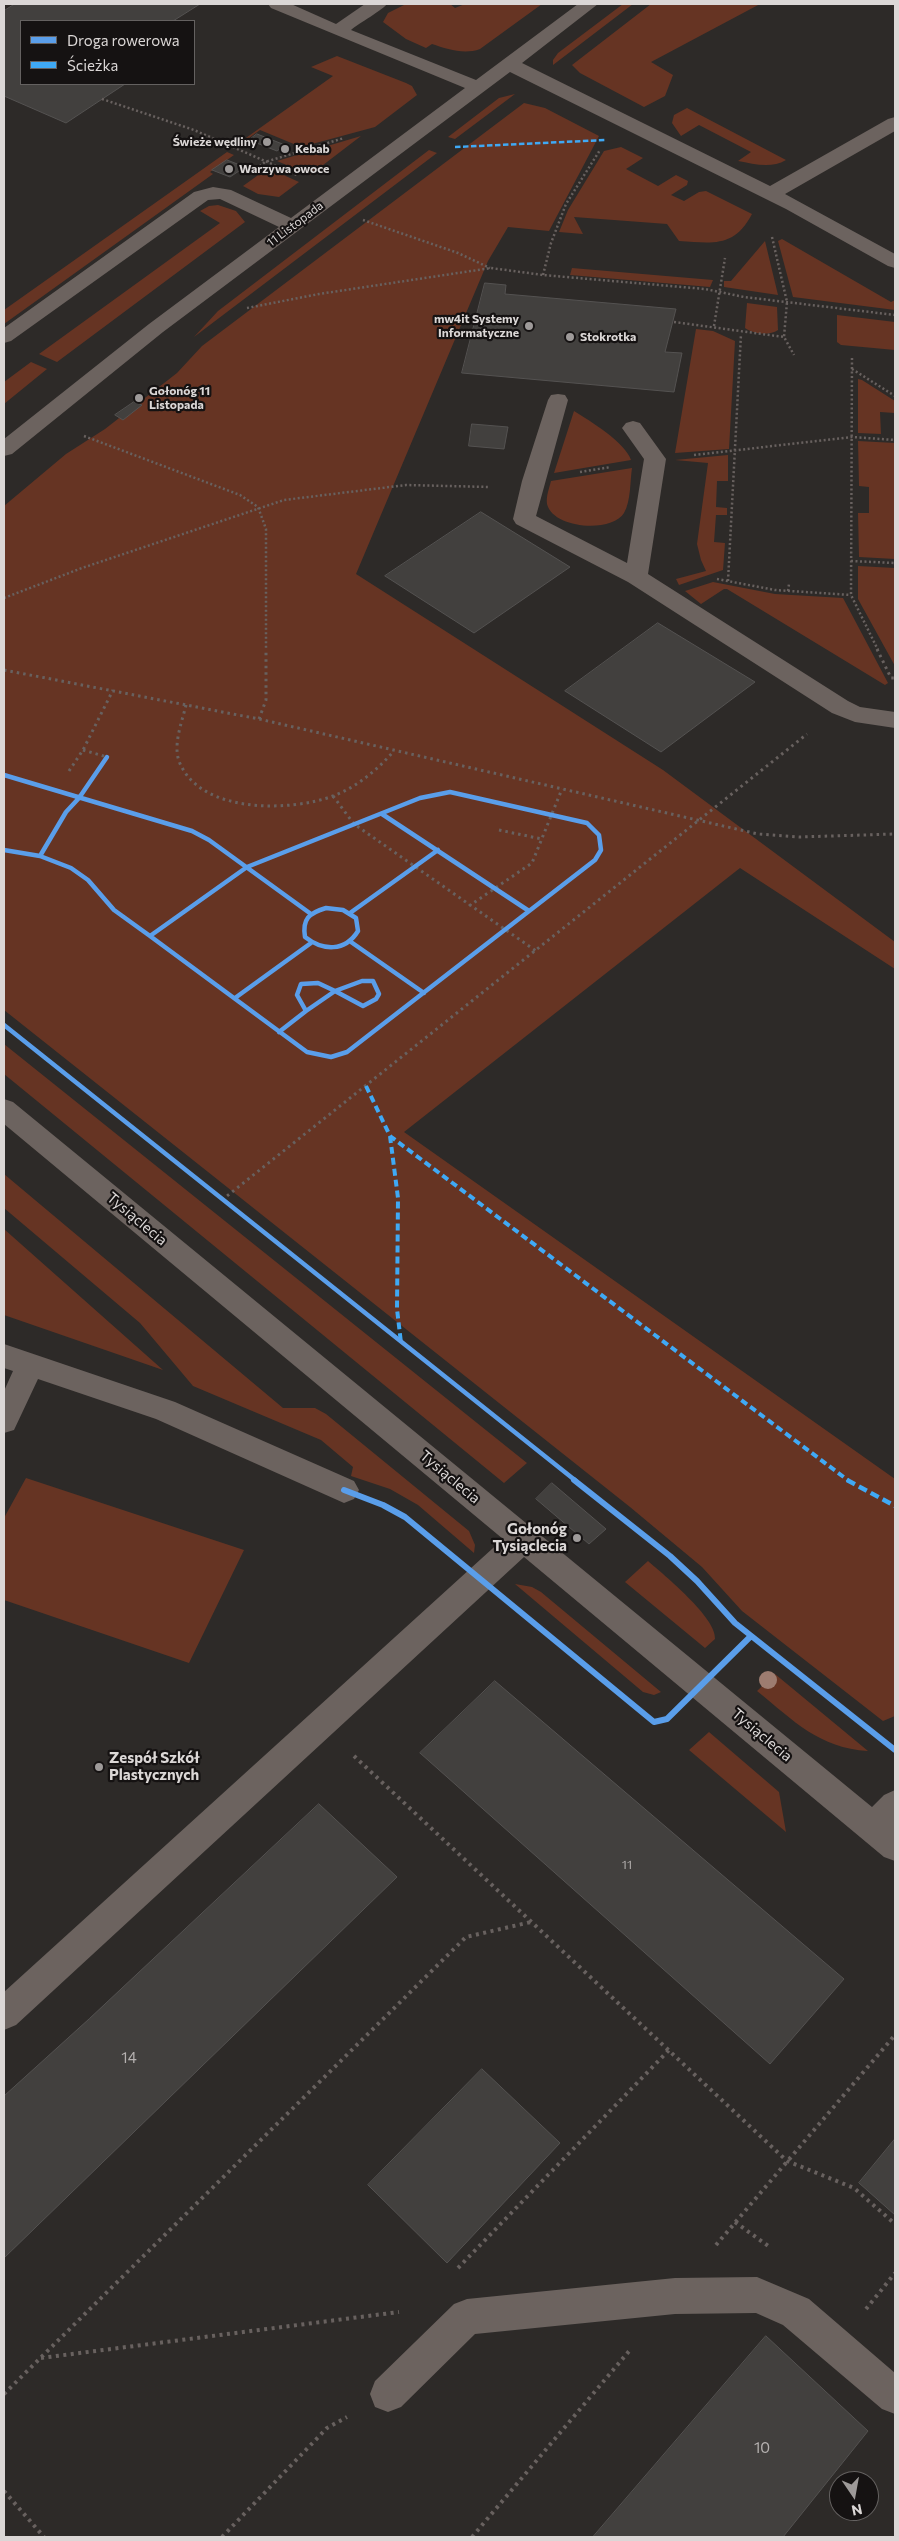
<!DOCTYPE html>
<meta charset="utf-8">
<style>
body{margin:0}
#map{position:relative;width:899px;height:2541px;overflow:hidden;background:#2d2a28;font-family:Commissioner,sans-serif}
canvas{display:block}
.frame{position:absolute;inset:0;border:5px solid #dbd7d6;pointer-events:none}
.legend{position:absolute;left:20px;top:20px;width:175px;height:65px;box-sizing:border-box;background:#151212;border:1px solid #646160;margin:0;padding:6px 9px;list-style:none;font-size:15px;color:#dbd7d6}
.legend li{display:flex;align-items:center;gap:10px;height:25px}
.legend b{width:25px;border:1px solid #646160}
.north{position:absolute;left:829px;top:2471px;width:50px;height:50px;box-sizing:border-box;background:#151212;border:1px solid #646160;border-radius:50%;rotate:168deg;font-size:14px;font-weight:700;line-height:20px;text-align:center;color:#dbd7d6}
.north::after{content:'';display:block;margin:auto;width:18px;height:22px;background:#9e9a99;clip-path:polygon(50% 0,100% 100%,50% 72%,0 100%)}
</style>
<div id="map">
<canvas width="899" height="2541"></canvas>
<div class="frame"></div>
<ul class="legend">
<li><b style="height:6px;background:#5a9eea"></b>Droga rowerowa</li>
<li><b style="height:6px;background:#3fa9f5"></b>Ścieżka</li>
</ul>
<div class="north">N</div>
</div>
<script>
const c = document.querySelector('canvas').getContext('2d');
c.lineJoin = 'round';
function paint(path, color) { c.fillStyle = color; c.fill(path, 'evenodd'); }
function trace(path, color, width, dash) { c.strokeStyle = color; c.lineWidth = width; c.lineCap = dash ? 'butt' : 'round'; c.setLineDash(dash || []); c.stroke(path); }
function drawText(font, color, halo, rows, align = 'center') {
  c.font = font + ' Commissioner,sans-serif'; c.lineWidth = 4.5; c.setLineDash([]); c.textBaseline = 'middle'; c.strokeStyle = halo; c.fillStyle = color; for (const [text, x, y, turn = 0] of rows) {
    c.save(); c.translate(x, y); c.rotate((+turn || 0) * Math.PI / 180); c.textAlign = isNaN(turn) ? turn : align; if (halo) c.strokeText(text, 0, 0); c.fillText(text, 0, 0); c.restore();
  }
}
paint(new Path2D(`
 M406 4H450L455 8 465 4H542L480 49C464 55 447 49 432 44L426 48 406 39 383 22 388 13Z
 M623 4H633L553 65V60L558 53Z
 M651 4H760L651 62 673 75 665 96 644 107 580 73 572 65Z
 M337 56 406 83 412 86 417 95 375 127 301 147 260 130 238 146 236 145 333 76 311 67Z
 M515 94 455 139 448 137 499 98Z
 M524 103 545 108 599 136 549 231 508 227 488 261 356 574 663 770 895 942V969L740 868 404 1132 895 1479V1716L883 1721 742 1611 702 1567 630 1507 4 1010V506L66 454 105 429 177 373 202 346Z
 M687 108 786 160C771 169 754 164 738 161L751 152 699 125 681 136 672 123 674 115Z
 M361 136 310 175 277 161Z
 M621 147 643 158 626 169 658 186 676 175 688 181 687 185 671 195 684 201 699 192 706 191 752 214C734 248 713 243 679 241L667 224 574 217 583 234 559 232 568 210 604 151Z
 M429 150 437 153 194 337 218 311Z
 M227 152 234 155 210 172 213 174 4 324V310Z
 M268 168 299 182 279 197 258 194 243 186Z
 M218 205 236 211 245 222 57 362 39 354 220 223 200 211 209 206Z
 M782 239 891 302 895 300V310L793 297 778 241Z
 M765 241 778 295 724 287V281H731Z
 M572 268 713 280 710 287 570 275Z
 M747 303 777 307 778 330C769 336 753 334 745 328Z
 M837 315 895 322V350L841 345 837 342Z
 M696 329 713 331 735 341 729 449 675 453Z
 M31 362 47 369 4 404V382Z
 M858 379 862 380 895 401V413L880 412 881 434 858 433Z
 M574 411C590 421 625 442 631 460L554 473Z
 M858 441 895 443V559L859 557 858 513H869V487L859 486Z
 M728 455V481H717L716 507 727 508V515H716L714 542 725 543 723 570 679 585 676 579 706 571 701 560 697 544 708 463 675 460Z
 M632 468C630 481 631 501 624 513 612 533 553 529 547 504 546 496 549 489 551 481Z
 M858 566 895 568V666L858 599Z
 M713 582 775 594 843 598 888 683 885 685 727 589H724L701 604 685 591Z
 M4 1044 527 1463 504 1483 4 1074Z
 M4 1174 283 1408H315L326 1414 469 1531 475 1545 474 1553 418 1505 390 1489 351 1476 353 1467 321 1440 193 1386 140 1323 4 1208Z
 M4 1229 163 1370 4 1315Z
 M26 1478 244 1550 189 1663 4 1600V1518Z
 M648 1561C664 1575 717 1618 715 1639L705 1648 625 1582Z
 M515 1584 532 1587 541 1592 661 1692 654 1695 643 1692Z
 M775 1674 868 1751C819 1748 794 1721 757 1691Z
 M709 1732 779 1792 786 1832 689 1750Z`), '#663423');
const building = new Path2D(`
 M15 4H200L173 21H21V84H125L66 123 4 96V11Z
 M257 134 285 145 277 151 249 140Z
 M227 160 245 167 230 177 212 170Z
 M485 283 506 285 505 294 676 309 665 352 682 353 674 392 462 373Z
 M134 402 142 405 123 420 115 415Z
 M472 424 508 427 504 449 469 446Z
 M481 512 570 567 474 633 385 576Z
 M658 623 755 682 661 752 565 691Z
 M552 1483 606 1529 589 1544 536 1499Z
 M495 1681 844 1979 770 2064 420 1753Z
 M319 1804 397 1877 4 2258V2096L89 2019Z
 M482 2069 560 2143 447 2263 368 2185Z
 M895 2139V2215L859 2183Z
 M766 2336 868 2431 783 2537H593Z`);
paint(building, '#42403e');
trace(building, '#545251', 1);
trace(new Path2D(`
 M102 99 194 130 297 175
 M256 169 265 162 344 138
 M363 220 458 253 490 268
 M772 237 787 302 784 337 794 355
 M543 275 551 243 566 204 600 150
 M247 308 319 294 491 268 543 275 705 289 744 297 895 315
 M674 322 784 337
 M714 326 725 258
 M852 358 851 595 878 650
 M852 369 895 396
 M84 436 240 495 258 507 266 529V650
 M694 455 852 437 895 440
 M580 472 611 467
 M851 561 895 563
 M717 579 775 590 851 595
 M728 581 741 334
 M788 591 789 584
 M4 598 82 568 284 500 406 485 490 487`), '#68615f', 2.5, [2, 2.5]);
trace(new Path2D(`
 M877 649 891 678H895
 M4 670 259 719 758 834 799 837 895 834
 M186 705C182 722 173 744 179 761 199 814 290 812 333 796 357 787 377 770 394 751
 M259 719 266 700V649
 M83 750 107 757
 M69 771 83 750 113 690
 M333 796 354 824 536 951
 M499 830 542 839
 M469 906 532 863 562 789
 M222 1200 807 734`), '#68615f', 3, [2.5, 4]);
trace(new Path2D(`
 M354 1756 787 2161 854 2188 895 2224
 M735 2222 771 2248
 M716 2245 895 2035
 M458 2268 669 2050
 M866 2309 895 2273
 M41 2358 399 2312
 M4 2394 466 1937 531 1922
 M4 2491 44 2537
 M222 2537 327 2428 347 2417
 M472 2537 630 2350`), '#68615f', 4, [3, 4.5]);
paint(new Path2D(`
 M268 4H291L336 24 365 4H387C384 9 358 24 351 30L476 80 578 4H598L522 63 770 186 888 119 895 117V131L785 194 895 254V268L888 266 786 209 510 72 163 332 12 454 4 456V439L149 324 279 227 220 199 208 200 11 341 4 343V328L194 192 213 187 231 190 291 218 465 88 271 8Z
 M558 394 565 395 568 400 536 516 627 563 644 459 622 428 626 423 633 421 640 423 666 459 648 574 848 701 860 707 895 712V728L855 722 832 713 628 582 516 524 513 519 522 481 548 400 551 395Z
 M4 1099 13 1102 872 1807 884 1795 895 1790V1861L884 1857 524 1557 16 2025 4 2030V1992L503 1539 4 1124Z
 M4 1344 175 1402 354 1481 359 1490 354 1499 344 1503 156 1419 38 1379 14 1430 4 1433V1391L13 1371 4 1368Z
 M757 2277 809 2299 895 2373V2414L882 2409 783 2325 756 2313 675 2314 475 2334 401 2407 388 2412 375 2407 370 2394 375 2381 454 2304 467 2299 675 2278Z`), '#6c635f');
trace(new Path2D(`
 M455 147 606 140`), '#3fa9f5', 2.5, [5.5, 2.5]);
trace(new Path2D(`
 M366 1086 390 1136 849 1481
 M390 1136 398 1198 397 1309 401 1343`), '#3fa9f5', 4, [7, 4]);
trace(new Path2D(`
 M847 1480 895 1506`), '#3fa9f5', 4.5, [9, 4.5]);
trace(new Path2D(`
 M4 775 192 831 209 840 311 914
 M450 792 587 823 599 835 601 850 595 860 347 1052 331 1057 307 1052 150 936 247 867 420 798Z
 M382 814 529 911
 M4 850 40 856 71 868 88 880 114 910 150 936
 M40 856 66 812 79 798 107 757
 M326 908 343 910 356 918 358 931C345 952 323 951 305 937 302 919 309 913 326 908Z
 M350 913 438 850
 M351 942 424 993
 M362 981H373L379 994 376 999 363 1006 335 991Z
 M235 998 311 943
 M306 1011 297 995 301 984 318 983 335 991
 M306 1011 335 991
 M4 1025 576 1481
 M279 1032 306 1011`), '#5a9eea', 4.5);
trace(new Path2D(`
 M574 1480 670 1556 697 1581 735 1623 895 1750
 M344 1490 383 1505 405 1517 654 1722 667 1719 751 1636`), '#5a9eea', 6);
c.fillStyle = '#9d7c70';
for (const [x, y] of [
 [768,1680]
]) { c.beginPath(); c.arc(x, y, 9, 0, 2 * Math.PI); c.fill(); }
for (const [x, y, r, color] of [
 [267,142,5,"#9e9a99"],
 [285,149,5,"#9e9a99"],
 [229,169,5,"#9e9a99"],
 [529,326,5,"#9e9a99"],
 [570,337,5,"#9e9a99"],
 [139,398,5,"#9e9a99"],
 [577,1538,5,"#9e9a99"],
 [99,1767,5,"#9e9a99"]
]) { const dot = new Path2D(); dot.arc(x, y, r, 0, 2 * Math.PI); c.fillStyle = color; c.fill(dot); trace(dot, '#151212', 2); }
drawText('bold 12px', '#dbd7d6', '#151212', [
 ["Świeże wędliny",257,142,"right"],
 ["Kebab",295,149],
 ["Warzywa owoce",239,169],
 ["mw4it Systemy",519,319,"right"],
 ["Informatyczne",519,333,"right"],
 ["Stokrotka",580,337],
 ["Gołonóg 11",149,391],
 ["Listopada",149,405]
], 'left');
drawText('12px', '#dbd7d6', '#151212', [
 ["11 Listopada",295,224,-37]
]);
drawText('12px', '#b5b1b0', null, [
 ["11",627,1865]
]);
drawText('15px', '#dbd7d6', '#151212', [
 ["Tysiąclecia",137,1219,40],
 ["Tysiąclecia",450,1477,40],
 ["Tysiąclecia",762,1735,40]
]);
drawText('bold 15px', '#dbd7d6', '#151212', [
 ["Gołonóg",567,1529],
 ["Tysiąclecia",567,1546],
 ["Zespół Szkół",109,1758,"left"],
 ["Plastycznych",109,1775,"left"]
], 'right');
drawText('15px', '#b5b1b0', null, [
 ["14",129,2058],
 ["10",762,2448]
]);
</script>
